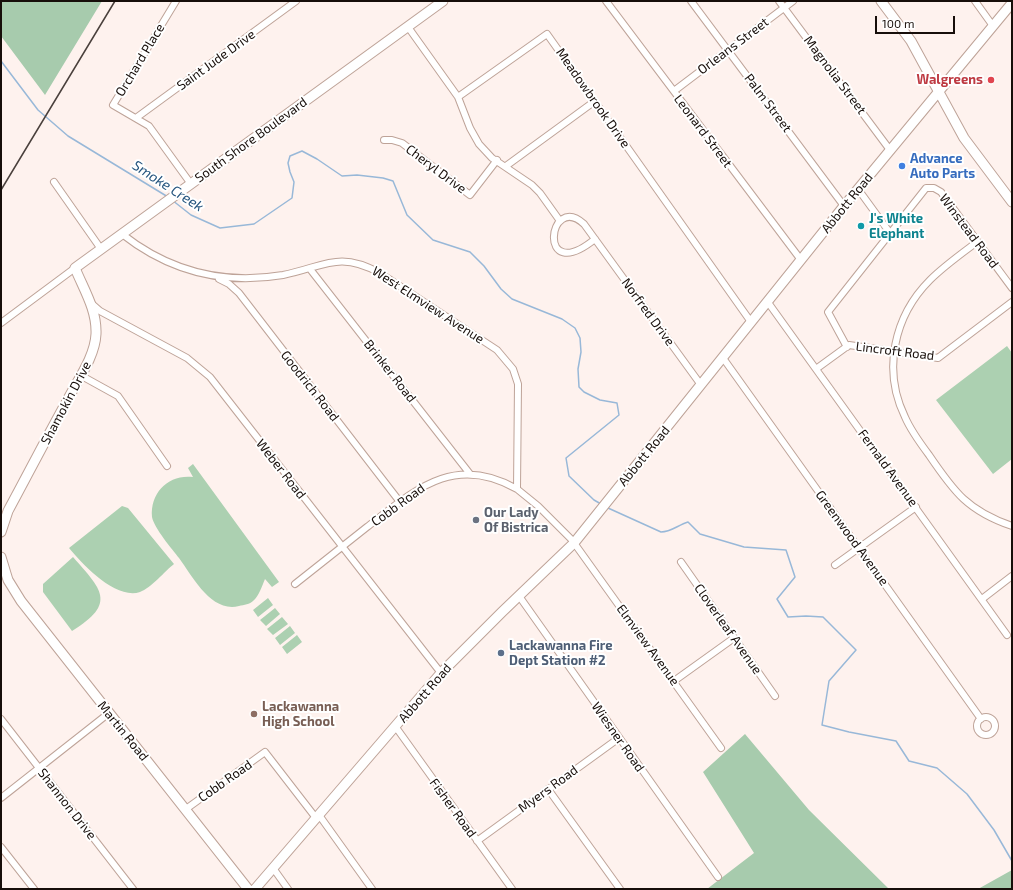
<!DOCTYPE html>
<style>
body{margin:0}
#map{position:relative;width:1013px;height:890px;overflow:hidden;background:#fef2ee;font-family:"Exo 2",sans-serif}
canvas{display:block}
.frame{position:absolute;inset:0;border:2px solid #170e0a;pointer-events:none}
.scale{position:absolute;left:875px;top:16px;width:80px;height:18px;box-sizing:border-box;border:2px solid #170e0a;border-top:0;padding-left:5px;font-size:12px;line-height:14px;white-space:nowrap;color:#170e0a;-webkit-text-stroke:3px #fff;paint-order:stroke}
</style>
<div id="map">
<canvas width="1013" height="890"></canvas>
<div class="frame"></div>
<div class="scale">100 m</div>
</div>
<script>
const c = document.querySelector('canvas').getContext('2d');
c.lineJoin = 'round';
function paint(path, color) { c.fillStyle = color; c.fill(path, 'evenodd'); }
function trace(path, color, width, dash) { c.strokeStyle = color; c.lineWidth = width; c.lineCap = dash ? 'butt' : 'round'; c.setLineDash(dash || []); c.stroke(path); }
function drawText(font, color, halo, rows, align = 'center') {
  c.font = font + ' "Exo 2",sans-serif'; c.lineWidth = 4; c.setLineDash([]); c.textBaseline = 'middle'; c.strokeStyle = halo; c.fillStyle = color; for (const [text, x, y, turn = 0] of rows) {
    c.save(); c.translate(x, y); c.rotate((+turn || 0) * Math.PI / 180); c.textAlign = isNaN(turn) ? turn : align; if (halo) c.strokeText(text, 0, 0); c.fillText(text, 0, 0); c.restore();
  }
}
paint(new Path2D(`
 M1007 346 1012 353V459L993 474 936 400Z
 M193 464 279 582 272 587 265 579C262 586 259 596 253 601 250 604 244 605 239 606 211 613 193 577 179 558 172 549 154 528 152 517 150 492 169 474 193 477L188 468Z
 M122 506 128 508 174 564C165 571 151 588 140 592 116 600 83 565 69 548Z
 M73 557C101 589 118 603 72 631L43 592V584Z
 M268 598 273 605 258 617 253 610Z
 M275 608 280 614 266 626 260 620Z
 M282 617 288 624 273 635 267 629Z
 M290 626 295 633 280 645 275 638Z
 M297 635 302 642 287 654 282 647Z`), '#acd0b1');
paint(new Path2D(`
 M1 1H102L45 95 1 36Z
 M745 734 809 810 889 889H707L754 853 703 772Z
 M1012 870V889H978Z`), '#a7cbad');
trace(new Path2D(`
 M1 61 38 110 68 136 168 197
 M172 200 191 215 220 228 254 224 292 198 294 182 290 172 288 163 290 156 302 151 317 159 342 176 357 175 383 178 393 181 407 215 433 240 470 252 484 266 501 289 512 299 562 319 575 328 580 338 581 352 578 369 579 387 584 392 600 400 617 403 619 415 566 458 569 476 594 500 601 504
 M608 508 661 532C671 532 678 525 688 522L700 534 744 547 786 550 795 577 777 599 788 617 806 616 823 617 856 650 829 681 822 725 849 732 896 741 909 761 937 768 967 794 994 830 1012 861`), '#98b8d8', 1.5);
const street = new Path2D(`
 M176 1 113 105 149 126 191 184
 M606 1 801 260
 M691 1 844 206
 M779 1 890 150
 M975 1 993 26
 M408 27 458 97 470 128 479 144 492 158 532 185 540 193 560 221
 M674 91 793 1
 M458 97 547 34 751 322
 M136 118 296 1
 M384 140H392L402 143 470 195 497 160
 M506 166 595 101
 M54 182 101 249
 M858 189 890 233
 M122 234C169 271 224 285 283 275 324 267 338 250 380 273L497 350 513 369 518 384 517 489 538 506 572 540 721 748
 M595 239C536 287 548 191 584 224L701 385
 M977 242C961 254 944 266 930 280 894 316 882 370 905 417 911 431 920 443 929 455 954 492 968 511 1012 526
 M310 269 470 474
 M219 279 229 284 239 293 400 502
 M767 301 1007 635
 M92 304 100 311 187 358 210 377 441 673
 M1 323 75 268
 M847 347 828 312 926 188H934L941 192 1012 288
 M723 358 981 719
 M816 369 849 345 938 358 1012 302
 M80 375 118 396 167 466
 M681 562 775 696
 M835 565 916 507
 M295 584C319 565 343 546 367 527 415 490 454 453 517 489
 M519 596 718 877
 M982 599 1012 576
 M674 681 734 638
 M977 726a9 9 0 1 1 18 0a9 9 0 1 1-18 0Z
 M1 719 133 889
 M395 726 512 889
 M548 789 620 889
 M1 798 109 713
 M186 809 265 752 316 818
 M319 815 372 889
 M477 841 619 738
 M1 847 34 889
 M273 868 288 889`);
const secondary = new Path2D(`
 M881 1 911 41 964 138 1012 202
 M1 532 8 511C28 474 47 437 67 401 77 381 95 357 96 334 97 310 84 290 75 268L443 1
 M1 557 8 580 21 601 248 889
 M255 889 441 673 502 612 574 543 844 206 1012 3`);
trace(street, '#bea398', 8);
trace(secondary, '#bea398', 11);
trace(street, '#fff', 6);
trace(secondary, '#fff', 9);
trace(new Path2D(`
 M1 190 115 1`), '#4a403c', 1.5);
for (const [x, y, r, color] of [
 [991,80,4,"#e0444e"],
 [902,166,4,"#3f7fe0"],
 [861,226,4,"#0f9aa8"],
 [476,520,4,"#6b7280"],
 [501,653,4,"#5c6f8a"],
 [254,714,4,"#8d6e63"]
]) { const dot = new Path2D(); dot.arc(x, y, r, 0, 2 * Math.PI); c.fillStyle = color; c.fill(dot); trace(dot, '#fff', 1.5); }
drawText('13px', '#170e0a', '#fff', [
 ["Orleans Street",733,46,-37],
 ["Orchard Place",140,60,-59],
 ["Saint Jude Drive",216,60,-36],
 ["Magnolia Street",835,75,53],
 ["Meadowbrook Drive",593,98,55],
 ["Palm Street",768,103,53],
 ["Leonard Street",703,131,53],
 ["South Shore Boulevard",251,140,-36],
 ["Cheryl Drive",436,169,37],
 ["Abbott Road",847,203,-51],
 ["Winstead Road",969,231,53],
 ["West Elmview Avenue",428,305,33],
 ["Norfred Drive",648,312,54],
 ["Lincroft Road",895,351,7],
 ["Brinker Road",390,371,52],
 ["Goodrich Road",310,386,52],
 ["Shamokin Drive",66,403,-62],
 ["Abbott Road",644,456,-51],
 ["Fernald Avenue",888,468,54],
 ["Weber Road",281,469,52],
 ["Cobb Road",398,505,-36],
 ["Greenwood Avenue",852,538,54],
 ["Cloverleaf Avenue",728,629,55],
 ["Elmview Avenue",648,645,54],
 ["Abbott Road",425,693,-49],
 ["Martin Road",123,731,51],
 ["Wiesner Road",618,737,55],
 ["Cobb Road",225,781,-35],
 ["Myers Road",548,789,-36],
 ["Shannon Drive",67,804,52],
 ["Fisher Road",453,808,54]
]);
drawText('bold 13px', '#be3a42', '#fff', [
 ["Walgreens",983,80]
], 'right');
drawText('bold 13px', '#366cbe', '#fff', [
 ["Advance",910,159],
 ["Auto Parts",910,174]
], 'left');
drawText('bold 13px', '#0d838f', '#fff', [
 ["J's White",869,219],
 ["Elephant",869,234]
], 'left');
drawText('bold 13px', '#5b616d', '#fff', [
 ["Our Lady",484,513],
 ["Of Bistrica",484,528]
], 'left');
drawText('bold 13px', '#4e5e75', '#fff', [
 ["Lackawanna Fire",509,646],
 ["Dept Station #2",509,661]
], 'left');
drawText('bold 13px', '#785e54', '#fff', [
 ["Lackawanna",262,707],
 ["High School",262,722]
], 'left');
drawText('italic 14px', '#23537d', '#fff', [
 ["Smoke Creek",168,186,33]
]);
</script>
